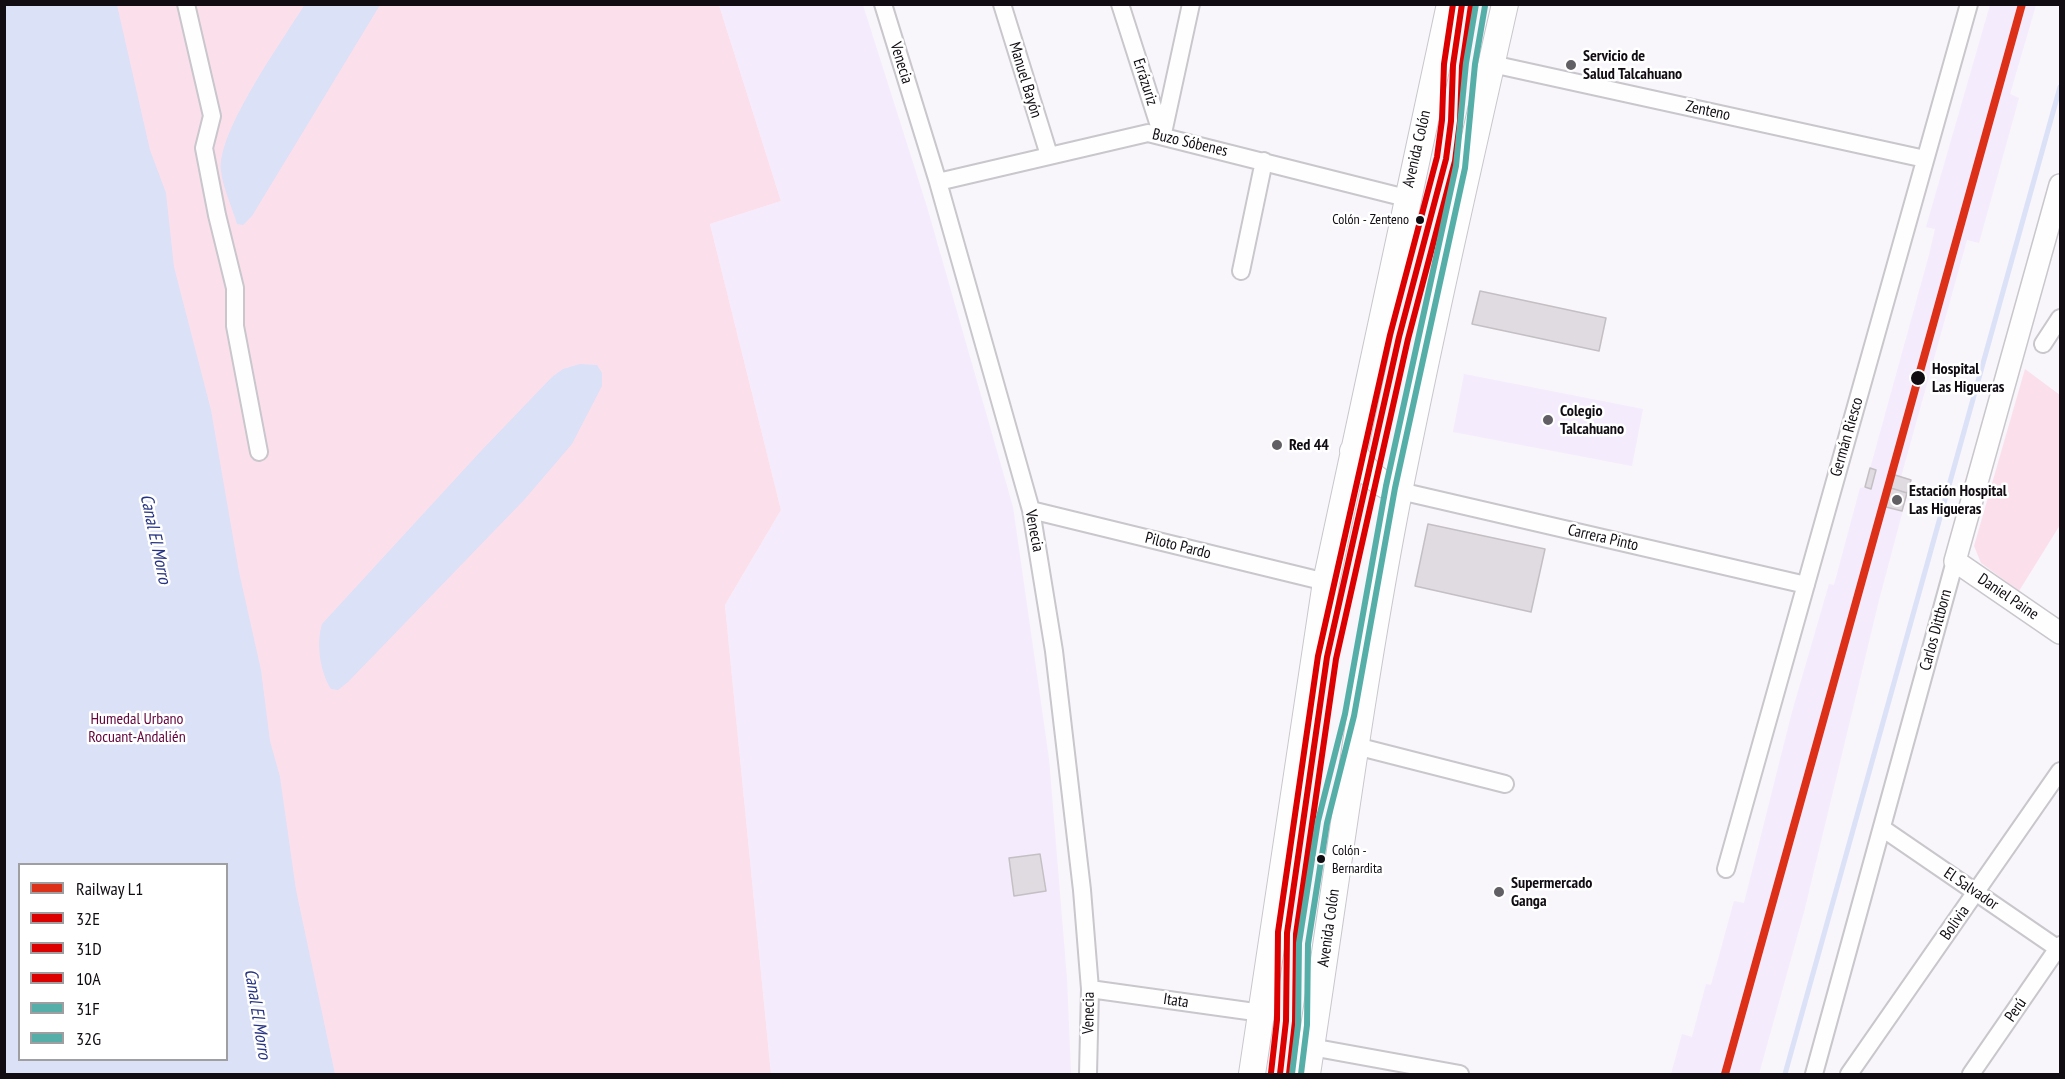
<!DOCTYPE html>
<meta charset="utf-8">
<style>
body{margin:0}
#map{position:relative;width:2065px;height:1079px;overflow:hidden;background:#f8f5fb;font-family:"PT Sans Narrow",sans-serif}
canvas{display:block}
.frame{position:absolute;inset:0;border:6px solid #100c12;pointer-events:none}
.legend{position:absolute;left:18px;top:863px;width:210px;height:198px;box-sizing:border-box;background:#fff;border:2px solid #9f9ea0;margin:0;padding:8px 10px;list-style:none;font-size:18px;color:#100c12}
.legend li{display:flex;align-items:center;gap:12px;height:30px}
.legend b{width:30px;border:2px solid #9f9ea0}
</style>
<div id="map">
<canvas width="2065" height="1079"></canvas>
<div class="frame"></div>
<ul class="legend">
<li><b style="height:8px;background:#dd3018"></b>Railway L1</li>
<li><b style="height:8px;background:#d00"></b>32E</li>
<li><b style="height:8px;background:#d00"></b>31D</li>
<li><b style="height:8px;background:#d00"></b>10A</li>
<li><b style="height:8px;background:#55afa8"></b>31F</li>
<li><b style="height:8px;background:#55afa8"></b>32G</li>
</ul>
</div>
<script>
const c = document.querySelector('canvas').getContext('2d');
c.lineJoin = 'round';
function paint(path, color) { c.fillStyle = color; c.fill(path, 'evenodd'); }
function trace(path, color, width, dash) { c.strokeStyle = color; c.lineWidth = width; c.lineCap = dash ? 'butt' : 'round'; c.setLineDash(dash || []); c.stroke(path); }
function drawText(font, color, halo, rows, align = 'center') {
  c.font = font + ' "PT Sans Narrow",sans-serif'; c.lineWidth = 5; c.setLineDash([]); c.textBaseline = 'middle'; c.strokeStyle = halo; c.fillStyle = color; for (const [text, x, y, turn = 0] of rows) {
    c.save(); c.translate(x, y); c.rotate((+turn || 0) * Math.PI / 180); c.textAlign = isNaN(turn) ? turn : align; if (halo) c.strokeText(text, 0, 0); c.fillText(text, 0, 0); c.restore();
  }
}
paint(new Path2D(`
 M719 5H863L927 207 1013 507 1049 759 1067 979 1071 1074H771L725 605 781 510 710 224 781 201Z
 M1990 5H2036L2010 94 2019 98 1979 243 1967 240 1901 477 1911 480 1879 600 1804 912 1759 1074H1671L1682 1034 1692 1037 1706 984 1711 985 1734 901 1744 903 1792 712 1829 584 1834 585 1860 488 1865 487 1929 255 1935 229 1926 227Z
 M1464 374 1643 409 1632 466 1453 432Z`), '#f4ebfc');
paint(new Path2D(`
 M5 5H719L781 201 710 224 781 510 725 605 771 1074H5ZM20 864H226V1060H20Z
 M2025 369 2060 395V525L2019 591 1981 563 1974 546Z`), '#fbe0ec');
paint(new Path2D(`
 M5 4 117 5 150 150 166 193 174 267 211 410 239 572 261 670 270 741 280 777 296 890 335 1074H5ZM20 864H226V1060H20Z
 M305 4 380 5 252 216 243 225 237 224C232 207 223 188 221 171 216 133 283 40 305 4Z
 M580 364 597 365 602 373V386L572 444 524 500 348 682 338 690 331 689C320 672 316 643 322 624L481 451 552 377 563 369Z`), '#dbe1f7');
trace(new Path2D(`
 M1785 1074 2060 87`), '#dbe1f7', 5);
const building = new Path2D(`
 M1480 291 1606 318 1599 351 1472 324Z
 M1870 468 1876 470 1871 489 1865 487Z
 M1895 475 1911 480 1907 493 1891 488Z
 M1891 488 1907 493 1902 511 1886 507Z
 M1428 524 1545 549 1531 612 1415 586Z
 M1040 854 1046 891 1014 896 1009 858Z`);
paint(building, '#e0dbe0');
trace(building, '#c3bfc3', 1.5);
const minor = new Path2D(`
 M186 4 212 116 204 148 217 215 235 288V326L259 452
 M883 4 938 182 1031 510 1054 651 1082 890 1090 989 1088 1074
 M1002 4 1049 155
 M1120 4 1162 135
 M1492 64 1925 159
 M1163 133 1191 4
 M938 182 1148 133 1406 198
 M1241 271 1264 161
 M2043 344 2060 318
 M1400 491 1806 585
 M1031 510 1326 582
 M1356 746 1505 784
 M1882 828 2060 950
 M1726 869 1969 4
 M1090 989 1262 1013
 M1311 1047 1460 1074
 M1814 1074 1955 561
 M1849 1074 2060 771
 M1971 1074 2060 945`);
const tertiary = new Path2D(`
 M2060 185 1955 561 2060 633`);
const primary = new Path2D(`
 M1353 451C1364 470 1378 485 1400 491
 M1252 1074 1326 582 1450 4
 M1307 1074C1336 885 1360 695 1396 507 1429 339 1467 172 1505 4`);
trace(minor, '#c9c6cc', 20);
trace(tertiary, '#c9c6cc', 24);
trace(primary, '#c9c6cc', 28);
trace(minor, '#fefefe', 16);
trace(tertiary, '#fefefe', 21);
trace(primary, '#fefefe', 26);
trace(new Path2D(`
 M1280 1074 1286 1021 1287 933 1327 657 1399 337 1446 159 1451 121 1453 65 1462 4`), '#d00', 6);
trace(new Path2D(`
 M1289 1074 1295 1021 1296 934 1336 659 1408 339 1455 161 1460 121 1462 66 1471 5`), '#d00', 6);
trace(new Path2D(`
 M1271 1073 1277 1020 1278 932 1318 656 1390 335 1437 157 1442 120 1444 64 1453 4`), '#d00', 6);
trace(new Path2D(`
 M1292 1074 1298 1025 1299 943 1318 821 1345 714 1386 486 1456 166 1466 63 1476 4`), '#55afa8', 6);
trace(new Path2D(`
 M1301 1074 1307 1025 1308 944 1327 823 1354 716 1395 488 1465 168 1475 64 1485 6`), '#55afa8', 6);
trace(new Path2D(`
 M1725 1074 2022 4`), '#dd3018', 8);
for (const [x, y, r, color] of [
 [1571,65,6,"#615e64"],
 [1420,220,5,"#100c12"],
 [1918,378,8,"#100c12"],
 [1548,420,6,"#615e64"],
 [1277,445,6,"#615e64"],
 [1897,500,6,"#615e64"],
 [1321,859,5,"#100c12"],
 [1499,892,6,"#615e64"]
]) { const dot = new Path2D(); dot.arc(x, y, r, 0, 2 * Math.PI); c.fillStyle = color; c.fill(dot); trace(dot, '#fff', 2); }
drawText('14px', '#100c12', '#fff', [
 ["Colón - Zenteno",1409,220],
 ["Colón -",1332,851,"left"],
 ["Bernardita",1332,869,"left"]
], 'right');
drawText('bold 16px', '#100c12', '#fff', [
 ["Servicio de",1583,56],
 ["Salud Talcahuano",1583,74],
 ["Colegio",1560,411],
 ["Talcahuano",1560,429],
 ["Red 44",1289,445],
 ["Estación Hospital",1909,491],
 ["Las Higueras",1909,509],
 ["Supermercado",1511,883],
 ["Ganga",1511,901]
], 'left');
drawText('16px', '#100c12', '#fff', [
 ["Venecia",901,63,73],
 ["Manuel Bayón",1025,80,73],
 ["Errázuriz",1145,82,72],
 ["Zenteno",1708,111,12],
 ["Buzo Sóbenes",1190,143,13],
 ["Avenida Colón",1417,149,-77],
 ["Germán Riesco",1847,437,-74],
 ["Venecia",1034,531,79],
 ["Carrera Pinto",1603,538,13],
 ["Piloto Pardo",1178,546,14],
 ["Daniel Paine",2008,597,34],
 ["Carlos Dittborn",1936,630,-75],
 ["El Salvador",1971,889,34],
 ["Bolivia",1955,923,-55],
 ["Avenida Colón",1329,928,-82],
 ["Itata",1176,1001,8],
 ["Perú",2016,1010,-55],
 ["Venecia",1089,1013,-89]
]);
drawText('bold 16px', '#100c12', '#fff', [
 ["Hospital",1932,369],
 ["Las Higueras",1932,387]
], 'left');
drawText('16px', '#63053b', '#fff', [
 ["Humedal Urbano",137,719],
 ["Rocuant-Andalién",137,737]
]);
drawText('italic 18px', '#273482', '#fff', [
 ["Canal El Morro",155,539,78],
 ["Canal El Morro",257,1014,81]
]);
</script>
